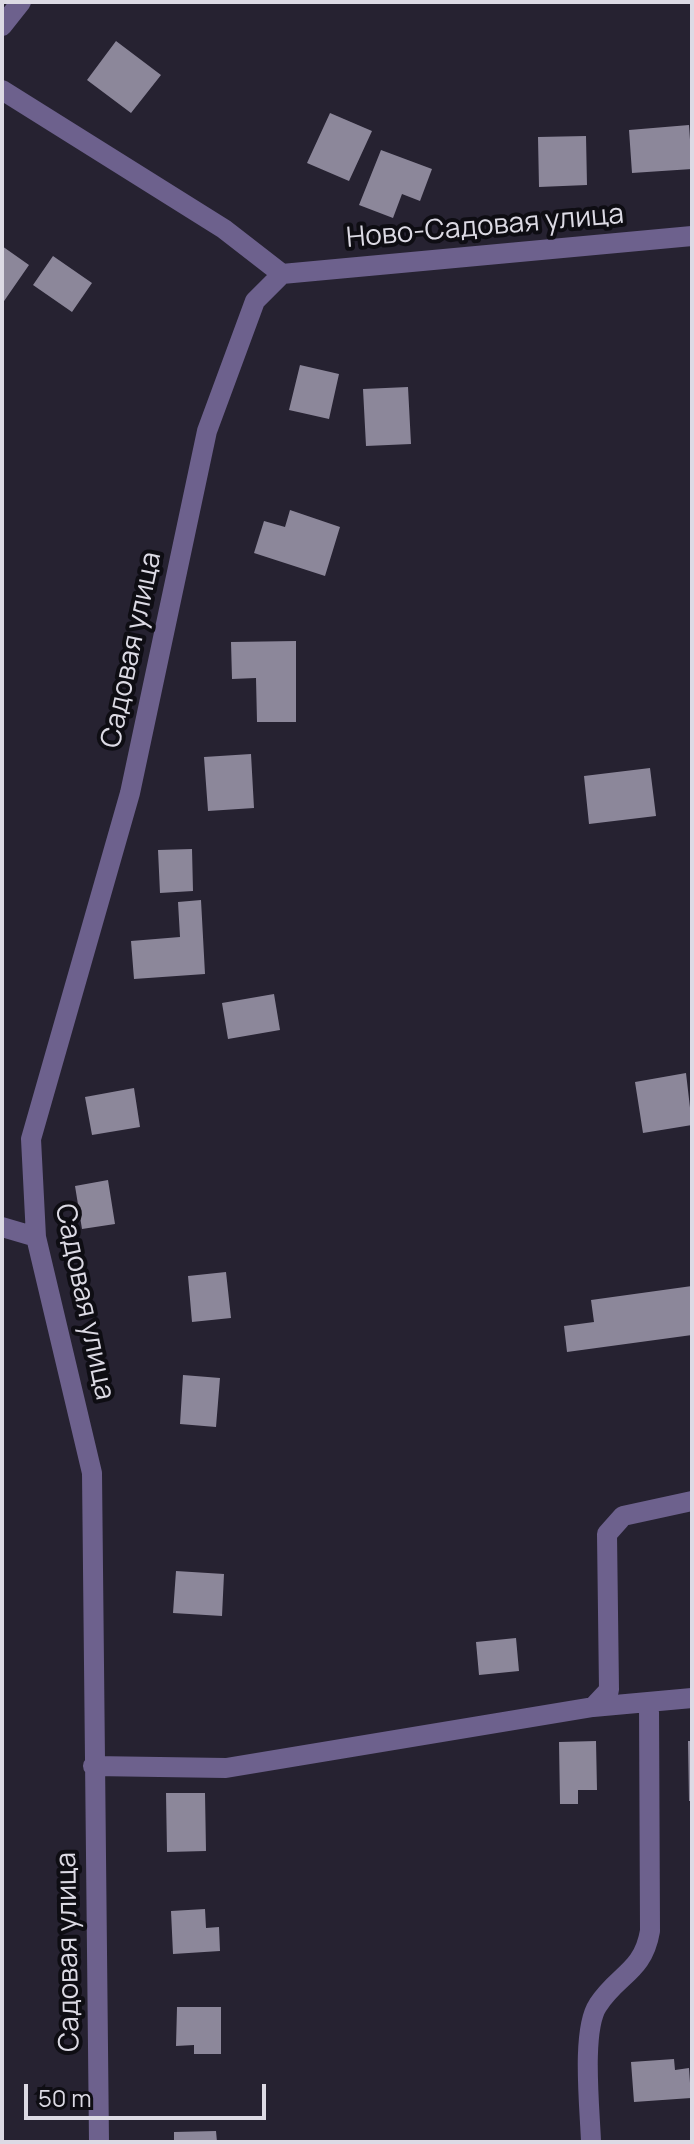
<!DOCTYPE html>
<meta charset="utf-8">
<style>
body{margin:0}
#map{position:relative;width:694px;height:2144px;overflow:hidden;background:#262231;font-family:Manrope,sans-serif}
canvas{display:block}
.frame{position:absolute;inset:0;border:4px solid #dcdae4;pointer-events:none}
.scale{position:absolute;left:24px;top:2084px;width:242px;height:36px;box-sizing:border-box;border:4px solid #dcdae4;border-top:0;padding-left:10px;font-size:24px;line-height:28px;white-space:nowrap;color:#dcdae4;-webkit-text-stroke:6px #0e0d13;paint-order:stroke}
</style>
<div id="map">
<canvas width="694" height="2144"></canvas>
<div class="frame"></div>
<div class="scale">50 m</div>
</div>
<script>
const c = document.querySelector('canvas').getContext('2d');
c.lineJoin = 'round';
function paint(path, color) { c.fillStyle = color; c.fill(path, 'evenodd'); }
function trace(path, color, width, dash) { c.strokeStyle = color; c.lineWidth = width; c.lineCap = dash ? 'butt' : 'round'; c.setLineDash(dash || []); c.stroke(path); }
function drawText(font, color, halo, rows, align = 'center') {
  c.font = font + ' Manrope,sans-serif'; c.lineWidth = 8; c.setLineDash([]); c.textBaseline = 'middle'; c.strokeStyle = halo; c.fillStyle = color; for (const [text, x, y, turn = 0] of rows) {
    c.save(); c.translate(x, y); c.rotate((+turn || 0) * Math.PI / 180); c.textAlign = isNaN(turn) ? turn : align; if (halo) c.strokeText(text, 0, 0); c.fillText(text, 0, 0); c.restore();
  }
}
paint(new Path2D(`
 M116 41 161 75 131 113 87 80Z
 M330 113 372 131 349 181 307 163Z
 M689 125 692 169 632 173 629 130Z
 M586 136 587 185 539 187 538 137Z
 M381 150 432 169 420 201 402 194 393 218 359 205Z
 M2 246 29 265 2 304Z
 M53 256 92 283 72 312 33 285Z
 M300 365 339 374 329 419 289 410Z
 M408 387 411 444 366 446 363 389Z
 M290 510 340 527 325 576 254 553 264 521 285 527Z
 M296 641V722H257L256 678 232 679 231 642Z
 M251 754 254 808 208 811 204 757Z
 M650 768 656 816 589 824 584 776Z
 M192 849 193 891 160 893 158 850Z
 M201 900 205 974 134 979 131 941 180 937 178 902Z
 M274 994 280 1030 228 1039 222 1003Z
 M686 1073 692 1125 643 1133 635 1082Z
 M134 1088 140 1127 92 1135 85 1097Z
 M108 1180 115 1224 82 1229 75 1186Z
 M226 1272 231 1318 192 1322 188 1276Z
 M692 1286V1335L567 1352 564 1326 594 1322 591 1300Z
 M183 1375 220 1378 216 1427 180 1424Z
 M176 1571 224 1574 222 1616 173 1613Z
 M516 1638 519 1671 479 1675 476 1642Z
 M596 1741 597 1790H578V1804H560L559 1742Z
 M688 1741H692V1801H689Z
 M166 1793H205L206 1851 167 1852Z
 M205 1909 206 1928 219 1927 220 1951 173 1954 171 1911Z
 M177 2007H221V2054H194V2045L176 2046Z
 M674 2059 675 2070 689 2068 691 2098 634 2102 631 2062Z
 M216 2131 217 2142H174V2132Z`), '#8c879a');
trace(new Path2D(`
 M2 26 21 2
 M2 90 224 229 282 274
 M282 274 692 236
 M2 1227 36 1237
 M593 1707 692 1698
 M93 1766 226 1768 593 1707 609 1690 607 1534 623 1516 692 1501
 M99 2142 92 1473 36 1237 31 1139 130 793 207 431 255 301 282 274
 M591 2142C590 2110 581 2030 598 2005 618 1974 643 1972 650 1931L649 1702`), '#6d618d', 20);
drawText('28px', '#dcdae4', '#0e0d13', [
 ["Ново-Садовая улица",485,227,-5],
 ["Садовая улица",132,650,-78],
 ["Садовая улица",84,1302,78],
 ["Садовая улица",69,1952,-91]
]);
</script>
